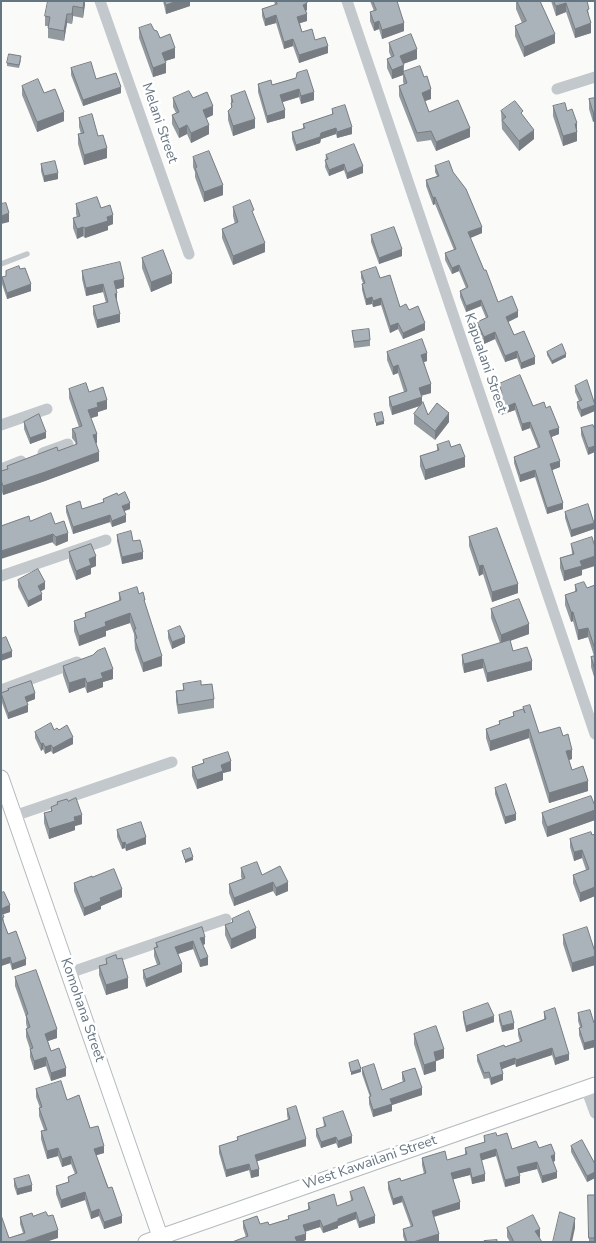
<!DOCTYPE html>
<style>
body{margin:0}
#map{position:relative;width:596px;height:1243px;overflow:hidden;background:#fafaf8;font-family:"Nunito Sans",sans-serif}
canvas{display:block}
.frame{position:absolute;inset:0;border:2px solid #657683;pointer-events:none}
</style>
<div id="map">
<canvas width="596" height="1243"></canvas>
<div class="frame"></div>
</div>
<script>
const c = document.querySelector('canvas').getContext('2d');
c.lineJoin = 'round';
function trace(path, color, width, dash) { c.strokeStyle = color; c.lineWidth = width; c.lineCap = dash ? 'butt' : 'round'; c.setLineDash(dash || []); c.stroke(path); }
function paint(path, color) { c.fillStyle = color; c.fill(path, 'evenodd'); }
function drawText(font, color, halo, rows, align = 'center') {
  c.font = font + ' "Nunito Sans",sans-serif'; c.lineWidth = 5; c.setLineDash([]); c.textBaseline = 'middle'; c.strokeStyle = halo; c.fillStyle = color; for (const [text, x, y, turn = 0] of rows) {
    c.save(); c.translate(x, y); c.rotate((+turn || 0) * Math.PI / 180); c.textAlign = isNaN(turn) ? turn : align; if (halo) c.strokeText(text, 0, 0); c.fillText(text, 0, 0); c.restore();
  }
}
const secondary = new Path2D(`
 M1 778 162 1242
 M146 1242 595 1085`);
trace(secondary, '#b3babf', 17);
trace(new Path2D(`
 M1 264 27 254`), '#c3c8cc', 5.5);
trace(new Path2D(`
 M100 1 189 254
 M347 1 595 734
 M557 89 595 77
 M1 425 47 409
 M43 453 68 444
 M1 469 21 461
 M1 576 106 540
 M1 690 77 662
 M14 816 172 762
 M69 973 226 919
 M586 1088 595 1113`), '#c3c8cc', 11);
trace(secondary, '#fff', 15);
paint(new Path2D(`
 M85 1 83 18 73 16 72 24 67 23 64 41 48 38V26H45V16Z
 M163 1H190V6L166 14Z
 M274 1H307V10L306 11 307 21 300 23 302 32 315 40 328 53 299 63 293 46 284 49 276 23 265 26 262 16V9L275 5Z
 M370 1H389L404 31 382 39 379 29 374 31 370 21V12L374 11Z
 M516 1H540L555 43 524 57 515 36V26L522 23 516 9Z
 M551 1H587L591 33 575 38 566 12 556 16Z
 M139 28 154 30 175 58 165 61 166 73 153 77 139 38Z
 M389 43 417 59 403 64 404 72 431 99 425 101 429 112 470 137 436 151 431 140 417 142 399 96V86L404 84 403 82V75L392 79 387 68V59L391 57 389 52Z
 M21 60 19 68 7 66V63Z
 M71 68 96 79 121 93 83 106 71 75Z
 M296 78 314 100 301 104 299 97 282 102 285 118 267 123 258 92V84L272 85Z
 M22 86 44 93 64 121 37 132 22 95Z
 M231 96 255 128 233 136 228 120V111L231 108Z
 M173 98H193L213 115 206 118 209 134 191 143 187 134 179 138 172 124V115L176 113 173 107Z
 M595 98 593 122 589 109V99Z
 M553 106 567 111 577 130V141L563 146 553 116Z
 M332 109 352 134 337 138 336 134 321 139 320 143 296 151 292 139V132L303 129V124L332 115Z
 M501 111 523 116 534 139 519 151 502 129Z
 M79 118 98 136 107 158 84 165 78 144V134H81L79 127Z
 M326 155 363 173 347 179 344 170 329 176 325 167Z
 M193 157 223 195 204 202 195 177V172L193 167Z
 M41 164 58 179 44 182 41 171Z
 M435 166 453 172 482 233 470 238 498 302 518 317 508 322 514 335 535 364 521 369 517 358 505 362 495 339 484 344 477 328V322L486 318 481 306 466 312 460 297V291L466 288 459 271 452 274 445 260V253L454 250 435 204 433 205 426 186V180L437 176 435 172Z
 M76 204 101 208 113 224 108 226V230L85 238 83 236 77 239 73 228V218L77 217 76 214Z
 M233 207 254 217 265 252 233 265 222 238V229L235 224 233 216Z
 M371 235 402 256 379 264 371 242Z
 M142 258 172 283 151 292 142 268Z
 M82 271 124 287 116 289 117 301 120 322 97 328 93 314V306L106 303 103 292 86 296 82 279Z
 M361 272 380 278 400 307 409 310 425 330 403 339 398 329 390 333 381 305 373 307 372 304 366 305 362 290V284L363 283 361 278Z
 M6 276 31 291 7 299 2 284V277Z
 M352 331 370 340V346L354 348Z
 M387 352 427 361 424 362 431 393 421 396 422 404 428 415 449 422 435 440 414 424V414L420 406 392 415 389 405V397L404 392 398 373 393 375 387 360Z
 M547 352 566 357 552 364 547 355Z
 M499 384 533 406 546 408 559 434 551 437 560 467 552 470 563 509 547 514 535 477 520 482 514 463V457L538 448 530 428 522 431 515 410 501 415 496 402V396L500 394 499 390Z
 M575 386 595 403 581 417 577 408V402L579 401 575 392Z
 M69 389 89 392 107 409 98 412V416L91 418 97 443H96L99 461 45 481 3 495 1 489V471L7 469V466L58 451 76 445 75 442 72 438V429L79 427 69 398Z
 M24 422 46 438 30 444 24 429Z
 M593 425 588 455 581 435V428Z
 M437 445 451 447 465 467 425 480 420 466V456L437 451Z
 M103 499 130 509 124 511 126 522 112 527 110 522 73 534 66 512V506L82 509 103 502Z
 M565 512 594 529 571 537 565 518Z
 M30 521 55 524 68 541 56 546Z
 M117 535 133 541 143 559 122 564 117 541Z
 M469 537 518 593 492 602 483 574 479 576 469 546Z
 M571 544 582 570V575L564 581 560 568V558L572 554Z
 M69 552 96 566 91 568V574L76 580 69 561Z
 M18 580 45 589 40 591 42 600 28 607 18 587Z
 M575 585 587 588 595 585V680L591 667V657L594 656 588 637 578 640 573 621 571 622 565 605V595L575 592Z
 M119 593 139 594 145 605 162 666 143 672 135 649 134 634 130 623 106 631V636L79 646 74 631V621L85 617V613L119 601Z
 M491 609 529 634 510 641 513 651 532 670 487 682 483 668 464 673 462 664V655L500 643 491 618Z
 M168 631 185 643 172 649 168 638Z
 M63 666 113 679 103 682V687L87 693 85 687 69 693 63 675Z
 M183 684 201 685 214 699V708L178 714 176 701V691L183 690Z
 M8 689 35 699 27 702 28 712 8 719 1 700V693L8 690Z
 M513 712 539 733 563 736 572 759 569 760 572 770 588 791 549 803 529 738 490 751 486 738V729L499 725V721L513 716Z
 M54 730H59L73 744 53 754 51 751 45 754 43 749 41 751 35 738V732Z
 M203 760 231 771 223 773V780L197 789 192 776V767L203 763Z
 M495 788 516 820 505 824 495 794Z
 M57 802 82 824 75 826V830L49 839 44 823V813L51 811V807L57 805Z
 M595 806V820L547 837 542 823V813Z
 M117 830 146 844 126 851 125 848 122 849 117 837Z
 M592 835 595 896 580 902 573 883V875L586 870 582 858 574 861 570 847V839Z
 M241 868 262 875 288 891 276 896 273 891 234 906 229 893V884L242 879 241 877Z
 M92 877 122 897 101 906V909L84 916 74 891V883Z
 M1 893 10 912 3 914 4 923 8 934 26 965 12 970 10 963 1 966Z
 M232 919 256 938 231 949 225 935V925L232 923Z
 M202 927 205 944 203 945 208 965 200 967 193 949 178 954 182 972 146 987 143 978V970L157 965 154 956V948L156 947V943Z
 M563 935 595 952V965L572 972 563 944Z
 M106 959 128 988 106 995 99 975V966L106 964Z
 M15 977 57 1038 48 1041 51 1051 66 1076 51 1081 46 1066 34 1070 30 1057V1049L26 1037V1029L27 1028 26 1023V1017L15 986Z
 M463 1012 494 1022 466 1032 463 1018Z
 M544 1012 569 1060 555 1065 552 1055 516 1067 515 1064 502 1069 503 1080 491 1085 489 1078 484 1079 477 1061V1055L520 1042 518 1035V1029L544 1019Z
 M578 1013 595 1023V1047L584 1050 579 1035V1028L580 1027 578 1021Z
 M499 1015 514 1029 502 1032 499 1021Z
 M414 1034 444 1058 436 1061V1071L424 1075 414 1044Z
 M362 1068 382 1090 403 1082 402 1079V1072L422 1095 392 1105V1111L373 1117 369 1104V1097H370L362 1074Z
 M36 1089 67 1100 90 1128 104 1153 96 1155 122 1223 104 1229 99 1216 91 1219 85 1200 61 1208 56 1194V1186L68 1182V1177L75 1174 71 1164 62 1167 58 1156 47 1159 41 1139V1131L44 1130 39 1116V1108H40L36 1097Z
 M287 1109 306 1146 257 1161 259 1176 251 1178 249 1170 226 1177 219 1153V1146L237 1141V1137L288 1120 287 1115Z
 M323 1118 352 1143 338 1148 336 1143 321 1148 316 1136V1129L324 1127Z
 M484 1136H497L512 1149 539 1148 555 1161 553 1162 557 1178 542 1183 537 1169 519 1173 520 1183 505 1187 496 1156 481 1160 485 1181 472 1184 470 1175 453 1179 460 1209 434 1217 439 1241 435 1242H405L403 1236V1229L411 1227 402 1202 393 1205 388 1189V1182L401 1181 424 1174 422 1165V1158L447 1160 465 1155V1148L484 1142Z
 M571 1146 595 1164V1178L587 1182 571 1152Z
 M14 1179 32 1191 17 1195 14 1186Z
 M350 1192 375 1223 359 1228 356 1219 338 1226V1228L323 1233 320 1227 305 1232 306 1240 246 1237 243 1228V1221L260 1224 269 1225 288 1219V1216L308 1210V1203L337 1206 351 1201Z
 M588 1195H595V1242H589Z
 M33 1216H48L58 1238H9L23 1233 20 1224V1217Z
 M507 1228 540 1237 539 1238 542 1242H510L507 1237Z`), '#929a9f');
paint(new Path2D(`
 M84 1H85V5L83 18V8Z
 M177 1H190V6L166 14V5Z
 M307 3V10L303 12V5Z
 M566 3V12L556 16V6Z
 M73 6V16L72 24V14Z
 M67 14V23L64 41V31Z
 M307 14V21L297 24V17Z
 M276 15V23L265 26V19Z
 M379 21V29L374 31V23Z
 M404 23V31L382 39V30Z
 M591 23V33L575 38V29Z
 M555 34V43L524 57V47Z
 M293 39V46L284 49V42Z
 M328 46V53L299 63V55Z
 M175 48V58L162 62V53Z
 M417 49V59L400 65V56Z
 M166 63V73L153 77V68Z
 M404 65 403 75 392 79V70Z
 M121 87V93L83 106V100Z
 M299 89V97L280 103V95Z
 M431 89V99L422 102V93Z
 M314 92V100L301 104V96Z
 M213 106V115L203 120V110Z
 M285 110V118L267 123V116Z
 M64 112V121L37 132V122Z
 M593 112H595V121L593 122Z
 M255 119V128L233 136V126Z
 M577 123V141L563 146V136L575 124Z
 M187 125V134L179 138V129Z
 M209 125V134L191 143V133Z
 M352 127V134L337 138V132Z
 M336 128V134L321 139 320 143 296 151V145L321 133Z
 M470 128V137L436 151V142Z
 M534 130V139L519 151V141Z
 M107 148V158L84 165V155Z
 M344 164V170L329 176V170Z
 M363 166V173L347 179V173Z
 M58 173V179L44 182V176Z
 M223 185V195L204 202V192Z
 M435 197V204L433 205V198Z
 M9 213V222L1 224V216Z
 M113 215V224L108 226V230L85 238V228L107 217Z
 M83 227V236L77 239V229Z
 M482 227V233L468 239V232Z
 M265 243V252L233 265V256Z
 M402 249V256L379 264V258Z
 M459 265V271L452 274V268Z
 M172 274V283L151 292V282Z
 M124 279V287L114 290V281Z
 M31 284V291L7 299V293Z
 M103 284V292L86 296V288Z
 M117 293V301L115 302V294Z
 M372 297V304L366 305V299Z
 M381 298V305L373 307V301Z
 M481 300V306L466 312V306Z
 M518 311V317L506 323V317Z
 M120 314V322L97 328V320Z
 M398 323V329L390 333V326Z
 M425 323V330L403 339V333Z
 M495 332V339L484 344V337Z
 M517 351V358L505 362V356Z
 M427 353V361L421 363V355Z
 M566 354V357L552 364V361Z
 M535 357V364L521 369V363Z
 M398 365V373L393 375V367Z
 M431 384V393L419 396V388Z
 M422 397V405L392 415V407Z
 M107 400V409L98 412V416L88 419V410L97 403Z
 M515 403V410L501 415V409Z
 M595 405V411L581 417V410Z
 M449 413V422L435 440V431Z
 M384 421V424L376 426V423Z
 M530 422V428L522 431V424Z
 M559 428V434L549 438V431Z
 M46 432V438L30 444V438Z
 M97 434V443L93 444V435Z
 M595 446V452L588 455V448Z
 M99 452V461L45 481 3 495V486Z
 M465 457V467L425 480V470Z
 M560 461V467L550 471V464Z
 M535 470V477L520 482V475Z
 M130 503V509L122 512V506Z
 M563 503V509L547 514V508Z
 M110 515V522L73 534V527Z
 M126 515V522L112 527V521Z
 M594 523V529L571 537V530Z
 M68 533V541L56 546V537Z
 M53 534V542L1 559V551Z
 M143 552V559L122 564V557Z
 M96 556V566L91 568V574L76 580V571L89 559Z
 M595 556V566L582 570V575L564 581V571L580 561Z
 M483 565V574L479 576V566Z
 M45 582V589L38 593V586Z
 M518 584V593L492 602V592Z
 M42 594V600L28 607V601Z
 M571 612H573V621L571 622Z
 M130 613V623L106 631V636L79 646V636L105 622Z
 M529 624V634L501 644V635Z
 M588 628V637L578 640V630Z
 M185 637V643L172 649V642Z
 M12 651V657L1 661V655Z
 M162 656V666L143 672V663Z
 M483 659V668L464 673V664Z
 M532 661V670L487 682V673Z
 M113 669V679L103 682V687L87 693V683L101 673Z
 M85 678V687L69 693V683Z
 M35 693V699L25 703V697Z
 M28 705V712L8 719V713Z
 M529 729V738L490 751V741Z
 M73 737V744L53 754V748Z
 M43 743V749L41 751V744Z
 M51 745V751L45 754V747Z
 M572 750V759L566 761V751Z
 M231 761V771L223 773V780L197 789V780L221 765Z
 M588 781V791L549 803V793Z
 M595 810V820L547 837V827Z
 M516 814V820L505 824V817Z
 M82 815V824L75 826V830L49 839V829L74 817Z
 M146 837V844L126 851V845Z
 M125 842V848L122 849V843Z
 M582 850V858L574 861V852Z
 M193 857V860L185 863V860Z
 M273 882V891L234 906V898Z
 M288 882V891L276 896V888Z
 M595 887V896L580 902V893Z
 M122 889V897L101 906V909L84 916V908L100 898Z
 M10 905V912L1 915V909Z
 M256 928V938L231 949V939Z
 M205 937V944L200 946V938Z
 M193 941V949L175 955V947Z
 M595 956V965L572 972V963Z
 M10 957V963L1 966V960Z
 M208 957V965L200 967V960Z
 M26 959V965L12 970V964Z
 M182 964V972L146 987V979Z
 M128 978V988L106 995V985Z
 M494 1016V1022L466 1032V1026Z
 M514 1023V1029L502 1032V1026Z
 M57 1029V1038L45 1042V1034Z
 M595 1040V1047L584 1050V1043Z
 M552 1048V1055L516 1067V1060Z
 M444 1049V1058L434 1062V1052Z
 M569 1054V1060L555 1065V1058Z
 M46 1057V1066L34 1070V1061Z
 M515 1058V1064L500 1070V1063Z
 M436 1061V1071L424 1075V1065Z
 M66 1068V1076L51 1081V1073Z
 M361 1069V1072L351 1075V1072Z
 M503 1074V1080L491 1085V1078Z
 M422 1088V1095L392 1105V1111L373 1117V1110L390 1099Z
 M352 1136V1143L338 1148V1141Z
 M336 1137V1143L321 1148V1142Z
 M306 1139V1146L255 1162V1155Z
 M104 1146V1153L94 1156V1149Z
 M58 1148V1156L47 1159V1151Z
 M496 1149V1156L480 1161V1154Z
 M555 1154V1161L551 1162V1156Z
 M71 1156V1164L62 1167V1159Z
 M537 1162V1169L517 1174V1167Z
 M249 1164V1170L226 1177V1170Z
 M470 1168V1175L451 1180V1173Z
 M259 1169V1176L251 1178V1171Z
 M557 1172V1178L542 1183V1176Z
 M595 1172V1178L587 1182V1176Z
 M485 1174V1181L472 1184V1178Z
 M520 1176V1183L505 1187V1180Z
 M32 1185V1191L17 1195V1189Z
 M85 1192V1200L61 1208V1200Z
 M402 1196V1202L393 1205V1199Z
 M460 1202V1209L432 1217V1211Z
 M99 1209V1216L91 1219V1212Z
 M356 1212V1219L338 1226V1228L323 1233V1227L338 1219Z
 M122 1216V1223L104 1229V1222Z
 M375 1216V1223L359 1228V1222Z
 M575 1218V1228L572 1242H570Z
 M320 1220V1227L303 1232V1225Z
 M540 1229V1237L535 1240V1231Z
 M58 1230V1238L46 1242H23Z
 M306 1234V1240L302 1242H295V1237Z
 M439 1234V1241L435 1242H413Z`), '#777d82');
const building = new Path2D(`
 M48 1H84L83 8 73 6 72 14H67L64 31 48 28 50 17 45 16Z
 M165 1H177L166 5Z
 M276 1H307V3L303 5 307 14 297 17 302 32 312 29 315 40 325 37 328 46 299 55 293 39 284 42 276 15 265 19 262 9 277 4Z
 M373 1H397L404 23 382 30 379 21 374 23 370 12 376 10Z
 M517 1H540L555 34 524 47 515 26 526 21Z
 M554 1H587L589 9 587 10 591 23 575 29 566 3 556 6Z
 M151 24 154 30 157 31 160 38 170 34 175 48 162 53 166 63 153 68 139 28Z
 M411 34 417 49 400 56 404 65 392 70 387 59 394 56 389 43Z
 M9 54 21 56 19 65 7 63Z
 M91 62 96 79 116 73 121 87 83 100 71 68Z
 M420 66 424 77 427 76 431 89 422 93 429 112 458 100 470 128 436 142 431 131 417 133 399 86 407 83 403 72Z
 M307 70 314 92 301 96 299 89 280 95 285 110 267 116 258 84 271 80 272 85 296 78 297 73Z
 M38 79 44 93 55 89 64 112 37 122 22 86Z
 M189 91 193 98 207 92 213 106 203 110 209 125 191 133 187 125 179 129 172 115 179 112 173 98Z
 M245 91 255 119 233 126 228 111 232 107 231 103 233 102 231 96Z
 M595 98V112H593L589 99Z
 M515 101 523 111 521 113 534 130 519 141 502 120 506 117 501 111Z
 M565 103 567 111 572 109 577 123 575 124 577 132 563 136 553 106Z
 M345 105 352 127 337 132 336 128 321 133 320 137 296 145 292 132 305 128 303 124 333 114 332 109Z
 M92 114 98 136 103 135 107 148 84 155 78 134 84 133 79 118Z
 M354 144 363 166 347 173 344 164 329 170 325 160 328 159 326 155Z
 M209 151 223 185 204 192 195 168 197 167 193 157Z
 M55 161 58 173 44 176 41 164Z
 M449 161 453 172 466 189 482 227 468 232 484 270H486L498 302 512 296 518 311 506 317 514 335 524 331 535 357 521 363 517 351 505 356 495 332 484 337 477 322 488 317 481 300 466 306 460 291 468 287 459 265 452 268 445 253 456 249 435 197 433 198 426 180 439 176 435 166Z
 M97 197 101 208 110 205 113 215 107 217 108 221 85 228 83 227 77 229 73 218 80 216 76 204Z
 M250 200 254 210 252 211 265 243 233 256 222 229 238 222 233 207Z
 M6 203 9 213 1 216V204Z
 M394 227 402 249 379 258 371 235Z
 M163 250 172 274 151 282 142 258Z
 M120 262 124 279 114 281 117 293 115 294 120 314 97 320 93 306 108 302 103 284 86 288 82 271Z
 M19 266 20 269 25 268 31 284 7 293 2 277 6 276V271Z
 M376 267 380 278 390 275 400 307 406 304 409 310 418 306 425 323 403 333 398 323 390 326 381 298 373 301 372 297 366 299 362 284 365 283 361 272Z
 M369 329 370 340 354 342 352 331Z
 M422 339 427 353 421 355 431 384 419 388 422 397 392 407 389 397 407 391 398 365 393 367 387 352Z
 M562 344 566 354 552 361 547 352Z
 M520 375 533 406 544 402 546 408 550 406 559 428 549 431 560 461 550 464 563 503 547 508 535 470 520 475 514 457 540 447 530 422 522 424 515 403 501 409 496 396 502 393 499 384Z
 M587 380 595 405 581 410 577 402 582 400 575 386Z
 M86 383 89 392 103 387 107 400 97 403 98 407 88 410 97 434 93 435 99 452 45 472 3 486 1 480V471L8 469 7 466 57 447 58 451 77 444 75 433 72 429 82 426 69 389Z
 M423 402 428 415 437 403 449 413 435 431 414 414Z
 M382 412 384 421 376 423 374 414Z
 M39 414 46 432 30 438 24 422Z
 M593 425 595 430V446L588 448 581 428Z
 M449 441 451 447 460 444 465 457 425 470 420 456 439 450 437 445Z
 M125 492 130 503 122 506 126 515 112 521 110 515 73 527 66 506 80 501 82 509 104 502 103 499 117 493 118 495Z
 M588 504 594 523 571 530 565 512Z
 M51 513 55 524 64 521 68 533 56 537 53 534 1 551V526L29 516 30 521Z
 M497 528 518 584 492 592 483 565 479 566 469 537Z
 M131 531 133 541 140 540 143 552 122 557 117 535Z
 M592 537 595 547V556L580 561 582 566 564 571 560 558 574 554 571 544Z
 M91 544 96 556 89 559 91 565 76 571 69 552Z
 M38 569 45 582 38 586 42 594 28 601 18 580Z
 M584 582 587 588 595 585V649L588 628 578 630 573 612H571L565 595 577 591 575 585Z
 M137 587 139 594 143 592 145 600H144L162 656 143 663 135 640 137 638 134 629H136L130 613 105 622 106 626 79 636 74 621 86 617 85 613 121 600 119 593Z
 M519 599 529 624 501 635 491 609Z
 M180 626 185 637 172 642 168 631Z
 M6 637 12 651 1 655V639Z
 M510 640 513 651 527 647 532 661 487 673 483 659 464 664 462 655Z
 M105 648 113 669 101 673 103 678 87 683 85 678 69 683 63 666 93 655 97 651Z
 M595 656V670L591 657Z
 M31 681 35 693 25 697 28 705 8 713 1 693 9 690 8 689Z
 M201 681V685L212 684 214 699 178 705 176 691 184 690 183 684Z
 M530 705 539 733 560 727 563 736 568 734 572 750 566 751 572 770 583 766 588 781 549 793 529 729 490 741 486 729 500 724 499 721 514 716 513 712 523 709 525 713 523 707Z
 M51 723 54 730 57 728 59 730 67 725 73 737 53 748 51 745 45 747 43 743 41 744 35 732Z
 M228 752 231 761 221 765 223 771 197 780 192 767 204 763 203 760Z
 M506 784 516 814 505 817 495 788Z
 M591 796 595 806V810L547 827 542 813Z
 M76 798 82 815 74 817 75 821 49 829 44 813 52 811 51 807 58 804 57 802 67 799 68 801Z
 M141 822 146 837 126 845 125 842 122 843 117 830Z
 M591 832 592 835 595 834V887L580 893 573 875 589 869 582 850 574 852 570 839Z
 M190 848 193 857 185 860 182 851Z
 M257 862 262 875 280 866 288 882 276 888 273 882 234 898 229 884 245 878 241 868Z
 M114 869 122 889 100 898 101 901 84 908 74 883 92 876V877Z
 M4 892 10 905 1 909V893Z
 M1 910 4 917 2 918 8 934 16 931 26 959 12 964 10 957 1 960Z
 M249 911 256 928 231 939 225 925 233 922 232 919Z
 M202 927 205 937 200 938 208 957 200 960 193 941 175 947 182 964 146 979 143 970 160 964 154 948 158 947 156 943Z
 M587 927 595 952V956L572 963 563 935Z
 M116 955 117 959 122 958 128 978 106 985 99 966 107 964 106 959Z
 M36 970 57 1029 45 1034 51 1051 59 1048 66 1068 51 1073 46 1057 34 1061 30 1049 33 1048 26 1029 30 1027 26 1015 28 1014 15 977Z
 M488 1003 494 1016 466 1026 463 1012Z
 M555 1008 569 1054 555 1058 552 1048 516 1060 515 1058 500 1063 503 1074 491 1078 489 1072 484 1073 477 1055 504 1045 505 1047 522 1041 518 1029 546 1019 544 1012Z
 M590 1010 594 1023H595V1040L584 1043 579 1028 582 1027 578 1013Z
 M511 1011 514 1023 502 1026 499 1015Z
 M436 1026 444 1049 434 1052 436 1061 424 1065 414 1034Z
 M358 1060 361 1069 351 1072 349 1063Z
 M374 1064 382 1090 405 1081 402 1072 415 1068 422 1088 390 1099 392 1104 373 1110 369 1097 371 1096 362 1068Z
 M61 1081 67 1100 79 1095 90 1128 98 1126 104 1146 94 1149 108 1188 112 1187 122 1216 104 1222 99 1209 91 1212 85 1192 61 1200 56 1186 69 1182 68 1177 77 1173 71 1156 62 1159 58 1148 47 1151 41 1131 47 1130 39 1108 42 1107 36 1089Z
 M296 1106 306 1139 255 1155 259 1169 251 1171 249 1164 226 1170 219 1146 238 1140 237 1137 290 1119 287 1109Z
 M343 1111 352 1136 338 1141 336 1137 321 1142 316 1129 326 1126 323 1118Z
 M496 1133 497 1136 507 1133 512 1149 536 1141 539 1148 551 1144 555 1154 551 1156 557 1172 542 1176 537 1162 517 1167 520 1176 505 1180 496 1149 480 1154 485 1174 472 1178 470 1168 451 1173 460 1202 432 1211 439 1234 413 1242H407L403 1229 413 1226 402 1196 393 1199 388 1182 400 1178 401 1181 426 1173 422 1158 445 1151 447 1160 467 1154 465 1148 485 1142 484 1136Z
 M582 1140 595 1164V1172L587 1176 571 1146Z
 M29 1175 32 1185 17 1189 14 1179Z
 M364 1187 375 1216 359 1222 356 1212 338 1219V1221L323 1227 320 1220 303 1225 306 1234 295 1237 297 1242H232L248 1236 243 1221 257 1216 260 1224 268 1222 269 1225 289 1219 288 1216 310 1209 308 1203 334 1194 337 1206 353 1200 350 1192Z
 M588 1195H595V1238H589Z
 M46 1212 48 1216 53 1215 58 1230 23 1242H1V1215L9 1238 25 1233 20 1217 32 1213 33 1216Z
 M560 1212 575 1218 570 1242H553Z
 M533 1215 540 1229 535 1231 542 1242H514L507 1228Z
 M497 1240V1242H484V1241Z`);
paint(building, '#aab3b9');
trace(building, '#777d82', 1);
drawText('14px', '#657683', '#fff', [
 ["Melani Street",159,123,71],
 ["Kapualani Street",485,363,71],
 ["Komohana Street",82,1010,71],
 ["West Kawailani Street",370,1163,-19]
]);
</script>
